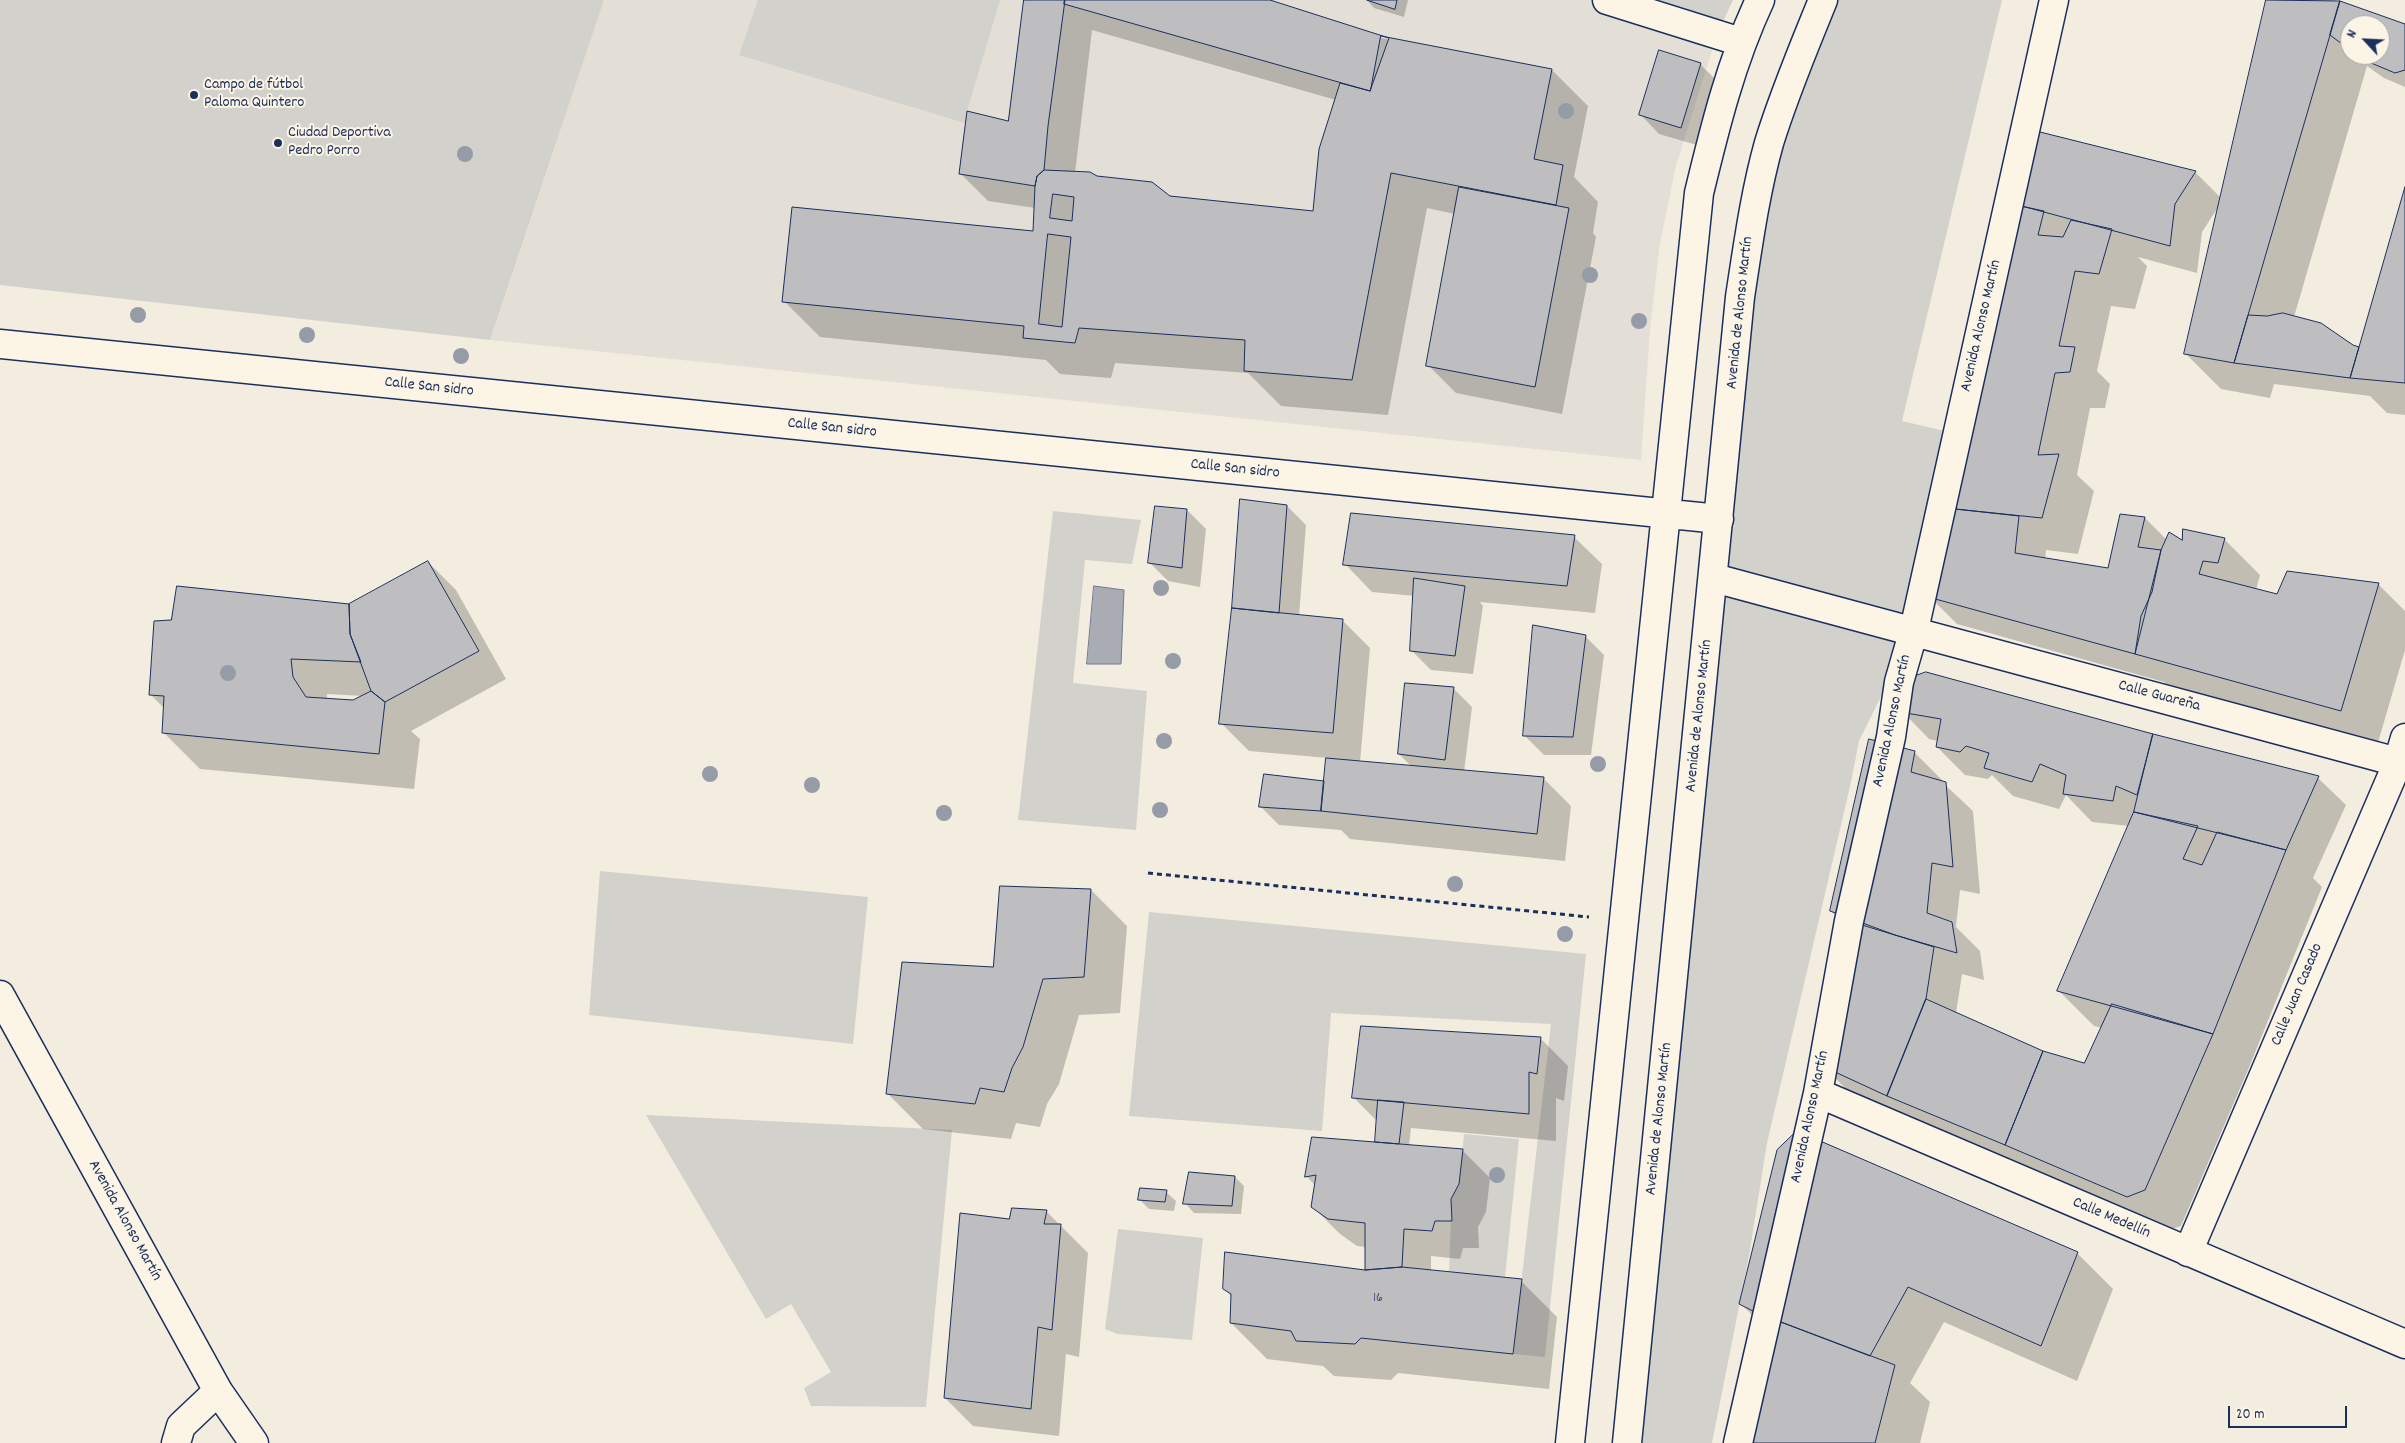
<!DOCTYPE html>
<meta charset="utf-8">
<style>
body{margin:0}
#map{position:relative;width:2405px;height:1443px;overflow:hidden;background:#f3ede0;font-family:Dekko,sans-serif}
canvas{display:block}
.north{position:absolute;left:2340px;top:15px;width:50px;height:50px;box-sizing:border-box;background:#fcf5e5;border:1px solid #a2a6af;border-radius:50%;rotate:295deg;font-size:14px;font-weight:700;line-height:20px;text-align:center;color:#1b2f5e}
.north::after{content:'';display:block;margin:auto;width:18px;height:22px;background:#1b2f5e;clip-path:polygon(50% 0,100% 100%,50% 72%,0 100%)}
.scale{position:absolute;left:2228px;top:1406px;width:119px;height:22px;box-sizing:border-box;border:2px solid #1b2f5e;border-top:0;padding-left:6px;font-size:15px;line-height:18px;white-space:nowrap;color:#1b2f5e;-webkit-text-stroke:4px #fcf5e5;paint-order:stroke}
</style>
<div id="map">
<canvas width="2405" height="1443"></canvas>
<div class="north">N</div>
<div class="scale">20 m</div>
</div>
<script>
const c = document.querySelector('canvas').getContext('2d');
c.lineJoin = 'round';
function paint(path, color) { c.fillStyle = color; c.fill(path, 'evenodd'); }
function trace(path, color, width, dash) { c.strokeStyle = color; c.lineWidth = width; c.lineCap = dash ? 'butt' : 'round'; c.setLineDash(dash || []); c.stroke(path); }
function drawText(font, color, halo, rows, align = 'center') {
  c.font = font + ' Dekko,sans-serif'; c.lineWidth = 4; c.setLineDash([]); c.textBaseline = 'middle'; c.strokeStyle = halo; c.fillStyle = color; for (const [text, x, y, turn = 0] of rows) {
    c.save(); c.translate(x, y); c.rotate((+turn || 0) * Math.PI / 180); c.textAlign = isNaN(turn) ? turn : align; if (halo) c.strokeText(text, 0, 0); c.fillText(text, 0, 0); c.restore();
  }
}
paint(new Path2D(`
 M604 0H1606L1717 35 1676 166 1660 243 1650 330 1641 460 490 340Z`), '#e3dfd6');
paint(new Path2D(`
 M0 0H604L490 340 0 285Z
 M758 0H1000L967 111 965 123 739 55Z
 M1607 0H1733L1717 35Z
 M1823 0H2002L1902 421 1957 434 1914 630 1859 741 1851 782 1767 1143 1749 1256 1712 1443H1627L1740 297Z
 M1053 511 1141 520 1132 564 1085 560 1073 683 1147 691 1136 830 1018 820Z
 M600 871 868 897 853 1044 589 1015Z
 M1149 912 1586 954 1545 1357 1513 1354 1551 1024 1331 1013 1322 1131 1129 1116Z
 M646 1115 952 1130 926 1407 811 1406 804 1388 831 1372 791 1304 766 1319Z
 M1464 1134 1519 1139 1505 1277 1449 1272 1452 1187 1459 1184Z
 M1118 1229 1203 1238 1192 1340 1117 1334 1105 1329Z`), '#d3d1cc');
const water = new Path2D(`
 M1094 586 1124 590 1121 664H1087Z`);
paint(water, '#a9acb3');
trace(water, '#707a91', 1);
paint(new Path2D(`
 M1025 0H1266L1382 38 1552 70 1588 106 1574 177 1598 202 1593 233 1596 237 1562 414 1456 393 1428 365 1455 214 1427 208 1388 415 1281 406 1248 373 1115 363 1111 378 1060 374 1046 360 820 337 784 301 1034 232 1035 208 988 201 960 173 1010 123ZM1092 30 1336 100 1314 212 1169 197 1075 173Z
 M1367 0H1408L1404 17 1374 8Z
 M2267 0H2334L2405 25V87L2384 78 2367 66 2294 317 2360 349 2405 191V415L2387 413 2370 396 2274 384 2270 398 2221 389 2185 353 2219 206 2202 232 2197 273 2138 257 2147 266 2135 309 2111 306 2097 371 2110 384 2105 408H2090L2077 475 2094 491 2078 554 2046 550 2045 559 2109 569 2121 515 2145 518 2167 540 2183 542 2224 539 2260 575 2256 590 2278 596 2378 584 2405 611V650L2377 746 2172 690 2164 682 1957 624 1929 596 2019 205 2195 172 2221 198ZM2350 25H2380V55H2350Z
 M1700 64 1719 83 1700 146 1659 134 1641 115Z
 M1287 506 1306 525 1299 616 1342 620 1370 648 1360 762 1412 767 1399 754 1453 688 1472 707 1464 772 1543 778 1571 806 1565 861 1350 839 1341 830 1279 825 1260 806 1325 784 1328 758 1249 751 1221 723Z
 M1187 510 1206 529 1200 587 1168 581 1149 562Z
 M1574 537 1602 564 1595 613 1480 602 1483 606 1473 674 1431 670 1412 651 1415 596 1372 592 1345 564Z
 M428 562 456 590 506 679 411 731 420 739 414 789 200 769 164 733 165 709 151 695 349 606ZM327 694 363 696 353 701 327 700Z
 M1585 636 1604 655 1591 755H1544L1525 736Z
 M1926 674 2318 778 2346 805 2313 878 2322 887 2248 1070 2181 1226 2163 1232 1851 1094 1823 1066 1849 928 1831 911 1914 752 1942 780V782L1973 811 1980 894 1960 890 1956 927 1980 951 1984 980 1962 974 1956 1013 2043 1052 2084 1065 2102 1028 2094 1026 2058 990 2129 826 2092 822 2066 795 2059 809 2013 796 1992 775 1988 779 1965 775 1937 747 1938 741 1929 739 1902 711Z
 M1091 890 1127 926 1120 1013 1079 1015 1059 1084 1047 1104 1040 1127 1016 1123 1011 1139 923 1129 887 1093 994 968Z
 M1540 1038 1568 1066 1564 1101 1556 1098V1141L1411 1128 1409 1146 1463 1151 1490 1178 1486 1212 1478 1227 1479 1248H1463L1460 1259 1431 1256V1271L1521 1281 1557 1317 1549 1389 1398 1373 1391 1380 1334 1376 1323 1366 1267 1359 1231 1323 1232 1297 1224 1288 1366 1271V1247L1357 1246 1340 1234 1312 1206 1315 1185 1306 1176 1378 1143 1377 1121 1353 1097Z
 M1235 1177 1244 1186 1241 1214 1194 1213 1185 1203Z
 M1166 1192 1176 1201 1174 1211 1149 1209 1140 1200Z
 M1046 1211 1088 1253 1079 1357 1066 1354 1059 1436 973 1426 945 1398 1010 1221Z
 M2077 1253 2113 1289 2077 1381 1944 1322 1910 1383 1930 1402 1920 1443H1727L1757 1320 1741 1304Z`), '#0003');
const building = new Path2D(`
 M1024 0H1065L1048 126 1044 170 1037 176 1035 186 959 174 967 111 1008 121Z
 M1065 0H1270L1389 38 1370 91 1064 4Z
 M1367 0H1397L1395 9Z
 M2266 0 2340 1 2234 363 2184 354Z
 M2340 1 2405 24V70L2395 73 2364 60 2357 55H2380V25H2350V50L2330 35Z
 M1381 36 1552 69 1534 159 1563 165 1556 205 1391 173 1352 380 1244 371 1245 340 1079 328 1075 343 1023 338 1024 326 782 302 792 207 1033 231 1035 186 1037 176 1044 170 1090 172 1097 176 1152 182 1170 196 1313 211 1319 149 1340 83 1370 91ZM1053 194 1074 197 1072 221 1050 218ZM1048 234 1071 237 1062 327 1039 324Z
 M1659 50 1701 63 1681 128 1639 115Z
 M2036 131 2196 171 2175 204 2170 246 2018 205Z
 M1459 187 1569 208 1535 387 1426 366Z
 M2405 187V383L2350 378 2359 347Z
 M1997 201 2044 211 2038 235 2063 237 2071 220 2112 229 2099 274 2075 271 2059 346 2075 347 2070 372 2055 373 2038 455 2059 454 2042 518 1927 506Z
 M2283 313 2321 323 2353 345 2359 347 2350 378 2234 363 2248 315 2267 316Z
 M1240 499 1287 505 1279 613 1232 608Z
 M1155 506 1187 509 1182 568 1148 563Z
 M1927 506 2019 516 2015 553 2108 568 2120 514 2145 517 2138 547 2161 550 2152 592 2141 616 2135 654 1928 597 1913 574Z
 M1351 513 1575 535 1567 586 1343 565Z
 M2183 529 2225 538 2218 563 2203 561 2199 574 2277 594 2287 571 2379 583 2341 711 2135 654 2161 550 2169 532 2182 540Z
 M428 561 479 651 385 702 371 691 350 634 349 604Z
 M1414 578 1465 586 1455 656 1410 651Z
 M177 586 349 604 350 634 361 662 291 659 293 677 306 697 353 700 371 691 385 702 379 754 162 733 164 696 149 695 154 621 171 620Z
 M1232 608 1343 619 1333 733 1219 724Z
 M1533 625 1586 635 1573 737 1523 736Z
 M1926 672 2153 734 2137 795 2116 786 2113 801 2063 794 2066 775 2040 764 2032 782 1984 768 1989 753 1966 746 1960 752 1936 747 1941 719 1900 712 1899 682Z
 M1405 683 1454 687 1445 760 1398 754Z
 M2153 734 2319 776 2286 850 2134 812Z
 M1869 739 1915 751 1911 772 1946 782 1953 867 1932 863 1927 913 1952 922 1957 953 1895 935 1830 911Z
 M1326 758 1544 777 1537 834 1321 811Z
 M1264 774 1324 781 1321 811 1259 807Z
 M2134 812 2198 826 2183 859 2202 865 2217 832 2286 850 2213 1034 2057 991Z
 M1000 886 1091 889 1084 977 1043 979 1023 1047 1012 1068 1004 1092 980 1088 975 1104 886 1094 902 962 993 967Z
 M1849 921 1934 947 1926 999 1887 1096 1822 1066Z
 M1926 999 2043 1051 2005 1145 1887 1096Z
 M2112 1004 2213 1034 2145 1190 2127 1197 2005 1145 2043 1051 2084 1063Z
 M1361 1026 1541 1037 1537 1074 1529 1072V1114L1352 1098Z
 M1378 1100 1404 1102 1399 1144 1375 1142Z
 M1797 1131 2078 1252 2041 1346 1908 1287 1870 1356 1757 1313 1739 1304 1777 1150Z
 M1312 1137 1463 1149 1459 1184 1451 1199 1452 1221H1435L1432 1231 1404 1229 1402 1267 1365 1270V1223L1328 1219 1311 1207 1316 1175 1305 1177Z
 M1189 1172 1235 1176 1232 1206 1183 1204Z
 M1140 1188 1167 1190 1165 1202 1138 1200Z
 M1012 1208 1047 1210 1044 1224H1061L1052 1330 1038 1327 1031 1409 944 1398 960 1213 1009 1219Z
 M1225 1252 1365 1270 1402 1267 1522 1279 1513 1354 1361 1338 1355 1344 1296 1341 1291 1331 1230 1323 1231 1294 1223 1289Z
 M1757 1313 1895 1365 1875 1443H1726Z`);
paint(building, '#bebec0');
trace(building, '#1b2f5e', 1);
const minor = new Path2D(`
 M1607 0 1741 42
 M0 344 1719 519
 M1714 578 2405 764
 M0 995 218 1391 254 1443
 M1818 1093 2405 1344
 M2188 1252 2398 762 2405 738
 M176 1443 181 1426 218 1391
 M1570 1443 1699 193C1715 127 1731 62 1760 0
 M1738 1443 1818 1093 1849 921 1891 737 1899 682 1914 630 2054 0`);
const secondary = new Path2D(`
 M1627 1443 1740 297C1748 245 1755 193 1769 143 1784 94 1804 47 1823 0`);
trace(minor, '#1b2f5e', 31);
trace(secondary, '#1b2f5e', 31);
trace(new Path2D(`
 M1148 873 1589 917`), '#1b2f5e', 3, [5, 4]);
trace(minor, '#fcf5e5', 28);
trace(secondary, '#fcf5e5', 28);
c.fillStyle = '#969ba8';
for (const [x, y] of [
 [1566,111],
 [465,154],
 [1590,275],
 [138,315],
 [1639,321],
 [307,335],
 [461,356],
 [1161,588],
 [1173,661],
 [228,673],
 [1164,741],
 [1598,764],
 [710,774],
 [812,785],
 [1160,810],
 [944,813],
 [1455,884],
 [1565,934],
 [1497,1175]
]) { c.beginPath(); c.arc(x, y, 8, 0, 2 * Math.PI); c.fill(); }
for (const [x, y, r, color] of [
 [194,95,5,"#1b2f5e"],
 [278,143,5,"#1b2f5e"]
]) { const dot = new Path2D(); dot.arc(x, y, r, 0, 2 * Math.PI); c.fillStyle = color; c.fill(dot); trace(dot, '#fcf5e5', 2); }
drawText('14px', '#445376', null, [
 ["16",1378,1299]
]);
drawText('16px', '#1b2f5e', '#fcf5e5', [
 ["Campo de fútbol",204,86],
 ["Paloma Quintero",204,104],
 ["Ciudad Deportiva",288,134],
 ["Pedro Porro",288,152]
], 'left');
drawText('16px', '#1b2f5e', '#fcf5e5', [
 ["Avenida de Alonso Martín",1741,313,-84],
 ["Avenida Alonso Martín",1982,326,-77],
 ["Calle San sidro",429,388,6],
 ["Calle San sidro",832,429,6],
 ["Calle San sidro",1235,470,6],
 ["Calle Guareña",2159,697,15],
 ["Avenida de Alonso Martín",1700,716,-84],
 ["Avenida Alonso Martín",1893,721,-78],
 ["Calle Juan Casado",2298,995,-67],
 ["Avenida Alonso Martín",1811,1117,-78],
 ["Avenida de Alonso Martín",1660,1119,-84],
 ["Calle Medellín",2111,1219,23],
 ["Avenida Alonso Martín",124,1221,61]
]);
</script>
